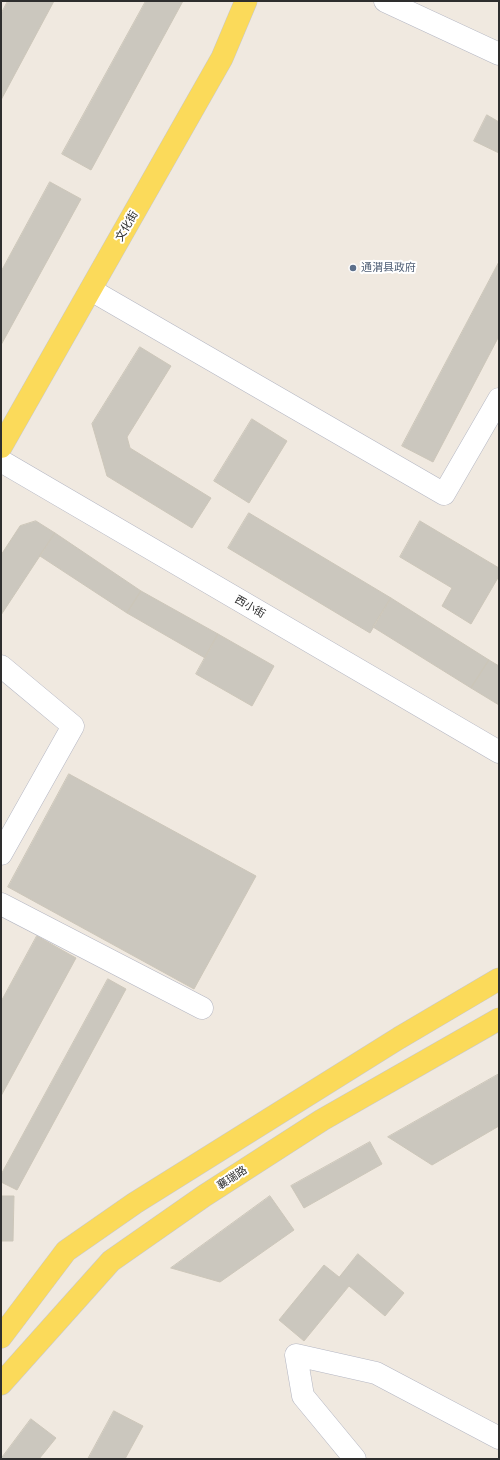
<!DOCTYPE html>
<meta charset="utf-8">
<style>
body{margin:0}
#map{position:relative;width:500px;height:1460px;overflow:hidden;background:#f0e9e0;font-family:Raleway,sans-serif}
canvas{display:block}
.frame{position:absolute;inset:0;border:2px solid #2e2e2e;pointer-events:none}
</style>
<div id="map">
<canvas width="500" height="1460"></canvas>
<div class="frame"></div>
</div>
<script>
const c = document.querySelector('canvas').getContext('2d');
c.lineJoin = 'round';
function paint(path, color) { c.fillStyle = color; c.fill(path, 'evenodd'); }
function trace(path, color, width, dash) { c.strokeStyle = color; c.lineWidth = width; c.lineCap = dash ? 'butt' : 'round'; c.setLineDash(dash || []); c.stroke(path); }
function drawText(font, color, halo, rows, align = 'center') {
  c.font = font + ' Raleway,"Noto Sans SC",sans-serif'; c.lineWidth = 4; c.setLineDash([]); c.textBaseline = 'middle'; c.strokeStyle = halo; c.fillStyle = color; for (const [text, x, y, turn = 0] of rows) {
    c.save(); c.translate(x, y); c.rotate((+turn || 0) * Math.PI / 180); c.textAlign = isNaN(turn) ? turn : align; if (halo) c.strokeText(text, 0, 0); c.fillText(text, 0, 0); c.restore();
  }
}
const building = new Path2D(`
 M8 1H54L1 100V14Z
 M146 1H183L91 170 62 154Z
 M487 115 499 122V153L474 141Z
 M50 182 81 199 1 345V272Z
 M499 262V336L433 462 402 446Z
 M140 347 171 366 127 437 130 448 211 498 192 528 107 476 92 424Z
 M252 419 287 441 249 503 214 481Z
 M249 513 391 598 370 633 228 548Z
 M36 521 55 533 1 615V555L20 526Z
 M420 521 499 568V576L471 624 442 606 452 588 400 557Z
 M55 533 141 591 127 613 40 556Z
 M141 591 218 634 205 658 127 613Z
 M391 598 489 660 471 688 373 627Z
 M218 634 274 666 252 706 196 674Z
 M489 660 499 666V705L471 688Z
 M69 774 256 876 194 989 8 887Z
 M37 936 76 958 1 1096V1002Z
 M108 979 126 989 17 1190 1 1182V1175Z
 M499 1074V1126L432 1165 388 1137Z
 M370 1142 382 1164 304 1208 291 1186Z
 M1 1196H14L13 1241H1Z
 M270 1196 294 1230 220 1282 171 1268Z
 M358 1254 404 1293 385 1316 349 1286 304 1341 279 1320 324 1265 339 1277Z
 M114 1411 143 1426 125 1459H88Z
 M31 1419 56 1438 39 1459H1Z`);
paint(building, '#cbc7be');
trace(building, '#ccc6b9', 1);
const minor = new Path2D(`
 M385 1 499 54
 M91 290 444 494 499 399
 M1 461 499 752
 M1 666 73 726 1 854
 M1 904 202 1008
 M355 1459 303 1396 296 1355 376 1373 499 1438`);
const major = new Path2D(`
 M1 447 222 58 246 1
 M1 1337 66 1251 135 1203 399 1038 499 979
 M1 1384 111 1261 204 1196 322 1120 499 1019`);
trace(minor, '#b4b6c2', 23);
trace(major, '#c9c9c9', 23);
trace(minor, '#fff', 22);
trace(major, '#fbda5a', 22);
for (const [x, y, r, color] of [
 [353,268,4,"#5c6f8a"]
]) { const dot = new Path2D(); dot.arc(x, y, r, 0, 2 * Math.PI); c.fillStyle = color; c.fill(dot); trace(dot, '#fff', 1.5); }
drawText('11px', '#2e2e2e', '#fff', [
 ["文化街",127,226,-60],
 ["西小街",250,607,30],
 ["襄瑞路",232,1178,-33]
]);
drawText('11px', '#4e5e75', '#fff', [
 ["通渭县政府",361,268]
], 'left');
</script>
